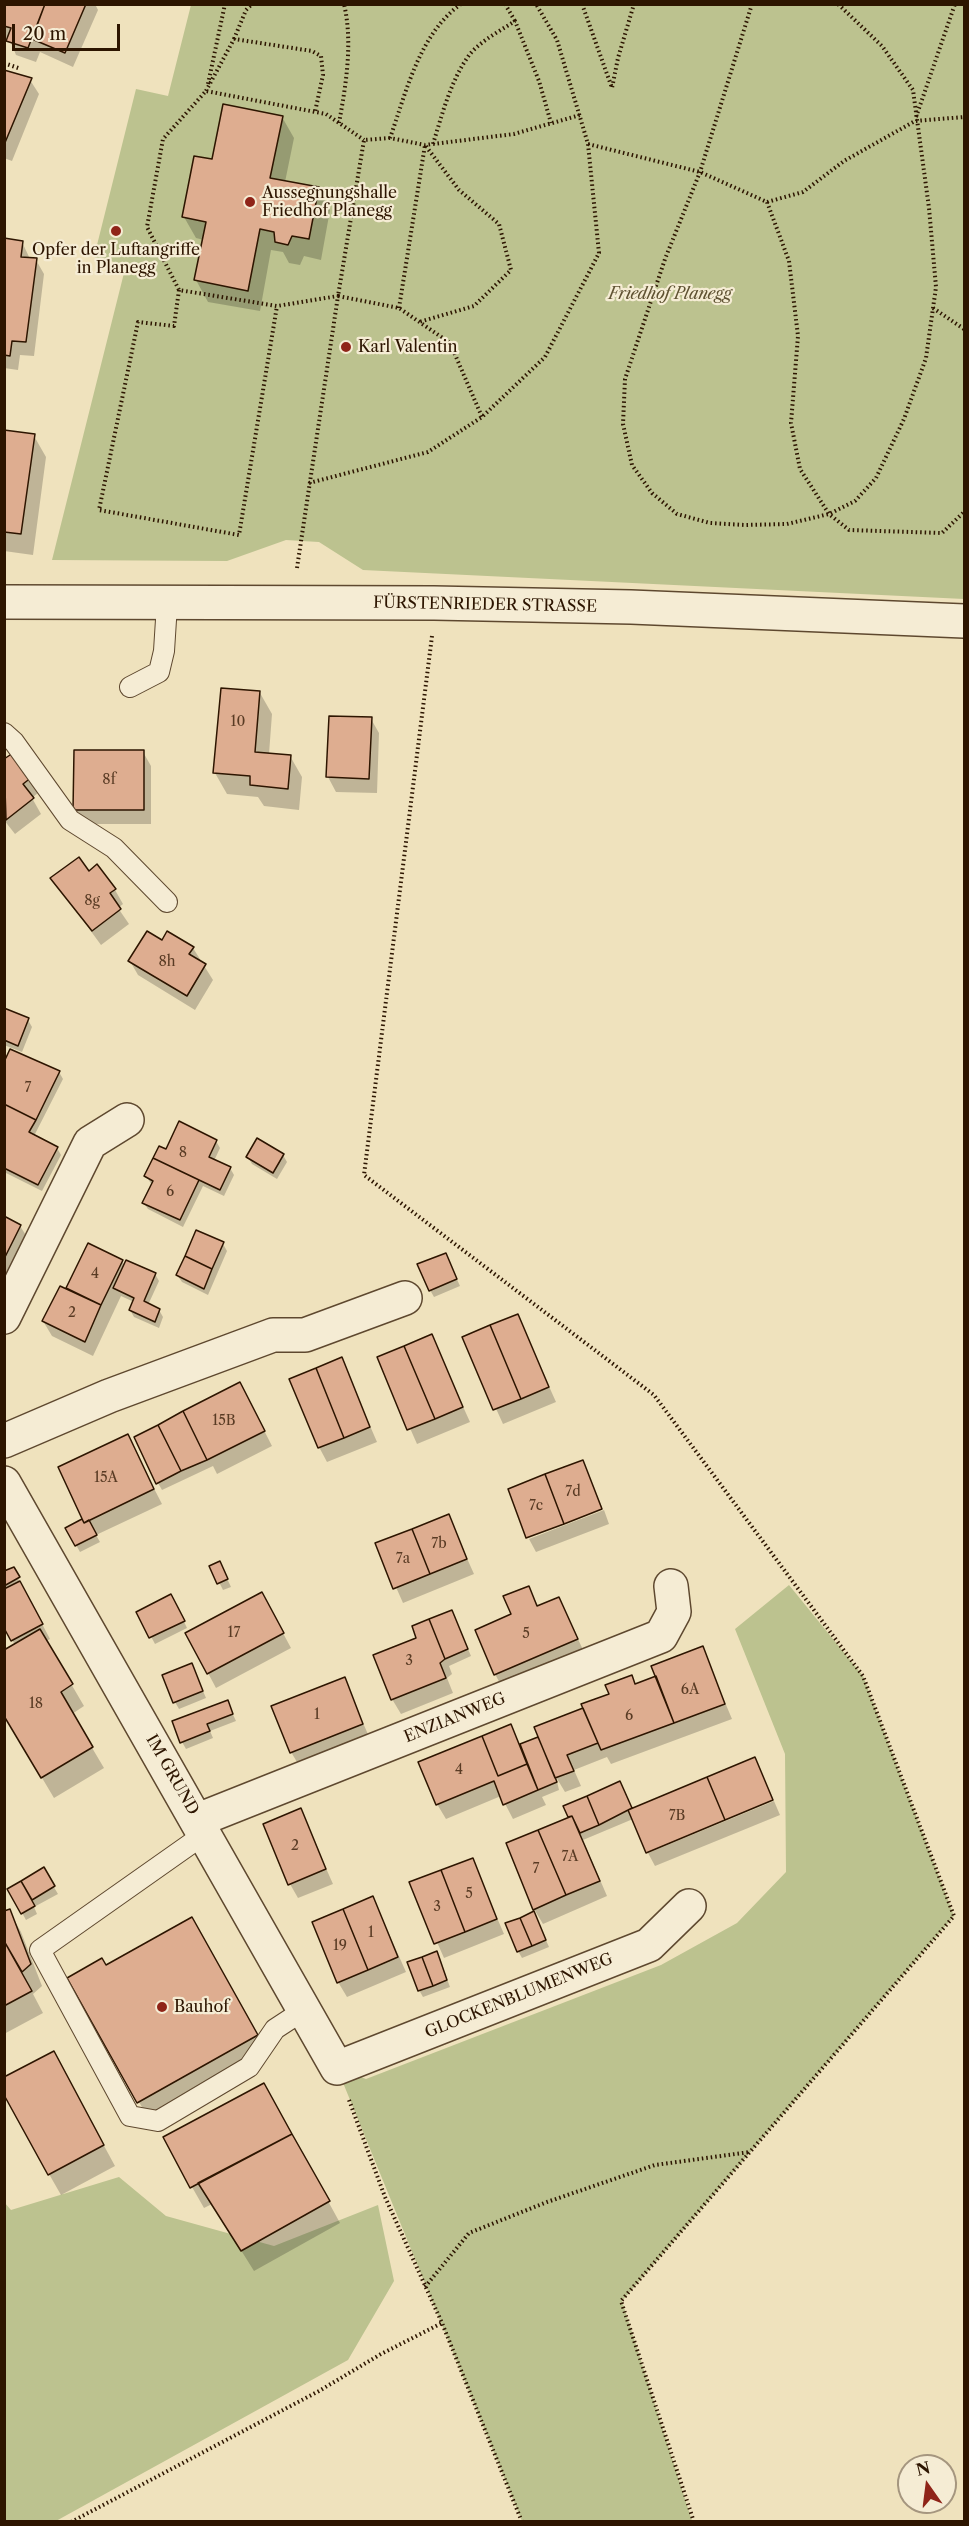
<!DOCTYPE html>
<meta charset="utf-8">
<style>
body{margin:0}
#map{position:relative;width:969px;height:2526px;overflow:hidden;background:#efe2bd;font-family:"Libre Caslon Text",serif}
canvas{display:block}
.frame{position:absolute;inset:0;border:6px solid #2d1500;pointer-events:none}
.north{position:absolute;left:897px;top:2454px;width:60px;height:60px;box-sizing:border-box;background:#f5ecd4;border:2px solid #a5967f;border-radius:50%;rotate:346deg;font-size:16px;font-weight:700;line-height:24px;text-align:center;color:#2d1500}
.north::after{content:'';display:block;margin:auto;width:21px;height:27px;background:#8f2418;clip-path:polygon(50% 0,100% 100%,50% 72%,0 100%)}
.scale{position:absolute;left:12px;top:24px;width:108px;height:27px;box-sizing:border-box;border:3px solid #2d1500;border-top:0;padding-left:8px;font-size:18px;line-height:21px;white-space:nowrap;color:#2d1500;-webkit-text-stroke:4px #f5ecd4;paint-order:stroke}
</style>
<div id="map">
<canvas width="969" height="2526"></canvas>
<div class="frame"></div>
<div class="north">N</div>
<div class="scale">20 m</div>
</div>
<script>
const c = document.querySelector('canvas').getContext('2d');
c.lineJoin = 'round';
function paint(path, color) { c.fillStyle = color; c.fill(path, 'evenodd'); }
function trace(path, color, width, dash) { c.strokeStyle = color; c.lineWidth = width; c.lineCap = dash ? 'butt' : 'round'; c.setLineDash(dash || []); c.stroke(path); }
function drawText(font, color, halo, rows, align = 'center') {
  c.font = font + ' "Libre Caslon Text",serif'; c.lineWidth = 4.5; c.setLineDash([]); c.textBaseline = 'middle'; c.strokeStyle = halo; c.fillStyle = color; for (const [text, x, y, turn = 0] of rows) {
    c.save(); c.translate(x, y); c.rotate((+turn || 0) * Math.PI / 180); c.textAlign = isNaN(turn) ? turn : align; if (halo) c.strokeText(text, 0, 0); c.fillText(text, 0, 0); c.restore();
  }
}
paint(new Path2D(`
 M191 5H964V599L363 570 319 542 302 541 286 540 227 561 52 560 126 265 94 257 136 89 168 96Z
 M789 1585 863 1676 954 1916 622 2301 692 2521H522L337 2068 366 2079 661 1965 737 1923 786 1872 785 1754 735 1629Z
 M119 2177 166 2216 274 2246 378 2205 394 2281 348 2360 56 2521H5L4 2202 11 2210Z`), '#bcc28f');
paint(new Path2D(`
 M4 4H95L98 10 73 67 40 52 36 62 16 55 9 38 4 37Z
 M4 70 30 80 39 94 12 161 4 158Z
 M282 117 294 138 285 182 318 189 330 210 321 260 304 256 300 265 289 263 283 252 271 250 260 311 208 302 196 280 204 240 196 238 184 217 213 161Z
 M4 240 22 242 30 259 36 260 44 274 34 356 20 355 18 370 4 368Z
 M4 431 34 436 46 457 33 555 4 551Z
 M260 693 272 714 269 754 290 756 302 777 299 810 264 806 258 797 227 794 215 773Z
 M371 719 379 733 377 793 336 792 328 777Z
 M143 752 151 766V824H83L75 810Z
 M13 755 39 792 32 798 41 814 15 834 4 820V760Z
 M89 873 115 890 123 904 118 908 129 924 101 945 52 878Z
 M162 942 193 948 213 980 195 1010 138 975 130 961Z
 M4 1010 28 1020 32 1027 22 1052 4 1045Z
 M4 1065 59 1072 63 1079 34 1136 57 1148 61 1155 42 1191 4 1172Z
 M216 1141 220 1148 214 1161 230 1168 234 1175 224 1196 203 1186 183 1227 148 1209 143 1202 152 1185 146 1176 160 1148 167 1151Z
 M283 1155 287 1162 277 1179 252 1164 248 1157Z
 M4 1220 20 1226 29 1240 4 1288Z
 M223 1244 227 1251 208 1295 182 1282 177 1275Z
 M88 1245 122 1261 125 1266 155 1274 159 1281 148 1305 159 1310 163 1317 159 1328 134 1317 130 1310 134 1302 121 1296 93 1356 52 1336 43 1321 67 1290Z
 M449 1262 460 1286 434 1297 430 1290Z
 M517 1315 556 1402 503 1424 464 1338Z
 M431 1336 470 1422 417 1444 379 1358Z
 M341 1359 377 1442 327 1462 319 1447Z
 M248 1399 272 1446 217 1474 213 1466 162 1490 158 1483Z
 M127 1436 162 1504 96 1535 100 1542 80 1552 67 1529 84 1520Z
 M582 1462 602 1507 527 1536Z
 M604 1510 609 1524 536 1552 529 1539Z
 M448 1516 474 1574 403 1603 377 1544Z
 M211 1566 223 1570 231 1587 223 1590Z
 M13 1569 50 1639 46 1641 84 1706 72 1714 104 1768 54 1798 4 1714 15 1645 4 1625V1573Z
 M528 1588 539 1607 559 1599 585 1654 503 1689 495 1674 512 1615Z
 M175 1603 187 1628 155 1644 138 1612Z
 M270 1609 291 1648 216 1688 208 1673Z
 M452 1612 471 1656 449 1666 452 1674 447 1678 453 1693 401 1714 392 1699 418 1639Z
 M702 1648 732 1719 611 1764 607 1757 574 1770 581 1786 565 1792 556 1777 559 1790 542 1797 546 1805 513 1819 501 1796 446 1819 437 1804 511 1726 520 1746 540 1738 611 1695 631 1677 636 1685 658 1676Z
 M195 1672 206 1698 179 1709 175 1702Z
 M344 1679 370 1739 300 1767 291 1752Z
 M227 1702 236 1721 210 1731 213 1738 186 1749 182 1742Z
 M754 1759 773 1798 646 1851 633 1819 583 1840 607 1896 543 1924 534 1909 570 1818 565 1806 624 1790 632 1810Z
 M774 1801 780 1815 655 1866 648 1853Z
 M300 1810 333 1884 298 1898 290 1884Z
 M472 1860 504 1934 444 1958 411 1883Z
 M43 1869 58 1894 34 1907 37 1914 26 1920 9 1889Z
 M373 1898 406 1972 347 1997 338 1982Z
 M9 1911 21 1932 42 1986 33 1994 43 2013 4 2034V1913Z
 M191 1919 269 2057 151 2123 69 1979 106 1967Z
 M537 1920 549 1947 522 1958 518 1951Z
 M440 1960 450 1987 423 1997 419 1990Z
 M65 2074 115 2166 61 2195 49 2174Z
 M276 2106 340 2223 254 2271 212 2204 204 2208 192 2187Z`), '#0003');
const building = new Path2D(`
 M4 4H45L28 48 6 41 11 28 4 26Z
 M45 4H86L65 53 32 39Z
 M4 70 32 78 4 145Z
 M223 104 283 116 270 178 319 187 309 239 292 236 288 245 275 242 274 232 260 229 248 291 194 280 206 222 182 217 194 156 212 159Z
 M4 238 23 241 21 257 37 258 26 342 12 341 10 356 4 355Z
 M4 430 35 434 21 534 4 532Z
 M221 688 260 691 255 752 291 755 288 789 250 785V776L213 773Z
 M329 716 372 717 369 779 326 777Z
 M74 750H144V810H73Z
 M13 753 32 777 23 784 34 798 6 820 4 759Z
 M79 857 89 871 97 864 116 889 110 893 121 909 92 931 50 878Z
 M147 931 162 940 167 931 194 947 189 954 206 964 187 996 128 961Z
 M4 1008 29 1018 18 1046 4 1040Z
 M10 1049 60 1071 36 1120 4 1104V1062Z
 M4 1104 36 1120 29 1132 58 1147 38 1185 4 1168Z
 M179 1121 217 1140 209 1157 231 1167 220 1190 153 1158 159 1146 166 1149Z
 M257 1138 284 1154 273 1173 246 1157Z
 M153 1158 199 1180 180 1220 142 1203 153 1181 144 1176Z
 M4 1216 21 1225 4 1259Z
 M196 1230 224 1242 212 1269 185 1256Z
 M88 1243 123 1260 101 1305 66 1288Z
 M446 1253 457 1279 429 1291 417 1264Z
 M185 1256 212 1269 204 1289 176 1275Z
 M126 1260 156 1273 144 1301 160 1309 155 1322 129 1310 134 1298 113 1288Z
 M60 1286 101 1305 85 1342 42 1321Z
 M518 1314 549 1387 521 1399 490 1325Z
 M490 1325 521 1399 493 1410 462 1337Z
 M432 1334 463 1407 435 1419 404 1346Z
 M404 1346 435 1419 407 1430 377 1357Z
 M342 1357 370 1427 344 1438 316 1368Z
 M316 1368 344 1438 318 1448 289 1379Z
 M240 1382 265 1431 207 1460 183 1411Z
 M183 1411 207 1460 181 1471 158 1425Z
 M158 1425 181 1471 156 1484 134 1437Z
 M128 1434 154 1489 84 1523 58 1467Z
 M583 1460 602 1509 564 1524 545 1474Z
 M545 1474 564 1524 526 1538 508 1489Z
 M449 1514 467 1559 430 1574 412 1529Z
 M82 1519 84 1523 89 1520 97 1535 75 1546 65 1528Z
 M412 1529 430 1574 393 1589 375 1543Z
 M220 1561 228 1579 217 1584 209 1566Z
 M14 1567 20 1577 4 1586V1571Z
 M20 1581 43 1624 11 1641 4 1628V1589Z
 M529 1586 537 1606 559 1597 578 1639 494 1675 475 1630 511 1614 503 1596Z
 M262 1592 284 1633 207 1674 185 1633Z
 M171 1594 185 1621 149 1638 136 1612Z
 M452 1610 468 1649 445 1659 429 1619Z
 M429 1619 445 1659 440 1663 446 1678 391 1700 373 1655 416 1638 412 1626Z
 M40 1629 73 1684 61 1692 93 1747 41 1778 4 1716V1650Z
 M703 1646 725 1704 674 1723 651 1666Z
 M192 1663 203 1691 173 1703 162 1675Z
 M632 1675 635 1684 656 1676 674 1723 601 1750 581 1704 609 1694 605 1685Z
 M345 1677 363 1724 290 1753 271 1706Z
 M228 1700 233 1714 207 1724 210 1731 180 1743 172 1721Z
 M583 1708 598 1743 567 1755 574 1771 555 1778 534 1727Z
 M511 1724 527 1764 498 1776 482 1736Z
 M482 1736 498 1776 527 1764 538 1790 503 1805 494 1781 436 1805 418 1762Z
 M538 1737 557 1782 538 1790 520 1744Z
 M755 1757 773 1800 725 1820 707 1777Z
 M707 1777 725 1820 646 1853 628 1810Z
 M620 1781 632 1808 599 1825 587 1796Z
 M587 1796 599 1825 580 1833 572 1816 568 1817 563 1806Z
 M301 1808 326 1869 288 1885 263 1824Z
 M572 1816 600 1881 566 1895 538 1830Z
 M538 1830 566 1895 533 1910 506 1843Z
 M473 1858 497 1919 465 1932 441 1870Z
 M44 1867 55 1886 32 1900 21 1881Z
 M441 1870 465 1932 434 1944 409 1882Z
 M21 1881 35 1906 21 1914 7 1889Z
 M373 1896 398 1957 368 1970 343 1909Z
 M10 1909 31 1964 22 1972 4 1941V1911Z
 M343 1909 368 1970 337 1983 312 1922Z
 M534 1911 546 1940 532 1946 520 1918Z
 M192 1917 258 2035 137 2103 67 1978 102 1958 106 1965Z
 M520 1918 532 1946 517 1952 505 1923Z
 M4 1941 32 1991 4 2006Z
 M437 1951 447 1980 433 1986 422 1957Z
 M422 1957 433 1986 418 1991 407 1962Z
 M54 2051 104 2145 48 2175 4 2095V2077Z
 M264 2083 292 2134 190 2188 163 2137Z
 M292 2134 330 2201 241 2251 198 2183Z`);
paint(building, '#dead90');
trace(building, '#2d1500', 1.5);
const lane = new Path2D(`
 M130 687 159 672 164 651 167 604
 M4 733 14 742 70 820 114 848 167 902
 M206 1833 40 1950 130 2116 158 2121 249 2067 275 2029 304 2010`);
const street = new Path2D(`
 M4 602 434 603 631 607 964 621
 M4 1317 90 1143 127 1120
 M4 1441 109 1396 273 1335H305L405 1298
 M4 1483 337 2068 649 1945 689 1906
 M198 1820 661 1636 674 1612 671 1586`);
trace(lane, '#5e482f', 22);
trace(street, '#5e482f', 36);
trace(new Path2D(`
 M461 4C419 34 406 93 390 138L425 145 514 134 580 115
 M505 4 515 21
 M582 4 612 88 618 58 634 4
 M752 4 700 172 665 259 625 379 623 424 632 465 652 493 677 514 710 523 745 525 787 524 829 514 855 501 876 478 904 419 926 358 936 287 929 208 913 90 882 46 838 4
 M234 39 246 10 252 4
 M4 63 21 69
 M208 84 225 4
 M206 91 234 39 312 51 321 56 323 75 315 112
 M916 117 955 4
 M339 123C346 85 353 42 344 4
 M390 138 364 140 338 296 399 308 450 343 482 417
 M433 144C442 115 451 79 470 54 482 40 500 31 515 21L539 81 551 123
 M588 144 700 172 767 202 803 192 844 161 915 121 964 117
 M767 202 789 261 798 336 791 423 800 469 829 514 849 530 942 533 964 512
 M179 290 174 326 138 322 99 510 239 535 277 306
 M399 308 425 145 459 190 499 224 511 270 474 306 419 322
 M933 308 964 329
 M309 483 428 452 482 417 545 357 599 253 588 144 557 40 536 4
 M297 568 338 296 277 306 179 290 147 227 163 139 206 91 326 114 364 140
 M432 636 364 1175 654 1395 863 1676 954 1916 621 2301 694 2522
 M349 2100 385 2197 442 2323 522 2522
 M425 2287 469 2233 547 2202 655 2165 750 2152
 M71 2522 319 2391 381 2354 442 2323`), '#2d1500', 4, [1.5, 3]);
trace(lane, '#f5ecd4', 20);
trace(street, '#f5ecd4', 33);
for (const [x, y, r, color] of [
 [250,202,6,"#8f2418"],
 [116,231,6,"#8f2418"],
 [346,347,6,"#8f2418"],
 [162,2007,6,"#8f2418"]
]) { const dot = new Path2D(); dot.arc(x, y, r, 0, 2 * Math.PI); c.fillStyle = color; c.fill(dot); trace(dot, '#f5ecd4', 2); }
drawText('14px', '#593b24', null, [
 ["10",238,722],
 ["8f",109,780],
 ["8g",92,901],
 ["8h",167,962],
 ["7",28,1088],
 ["8",183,1153],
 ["6",170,1192],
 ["4",95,1274],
 ["2",72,1313],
 ["15B",224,1421],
 ["15A",106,1478],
 ["7d",573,1492],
 ["7c",536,1506],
 ["7b",439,1544],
 ["7a",403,1559],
 ["17",234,1633],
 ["5",526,1634],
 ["3",409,1661],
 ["6A",690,1690],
 ["18",36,1704],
 ["1",317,1715],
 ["6",629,1716],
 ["4",459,1770],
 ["7B",677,1816],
 ["2",295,1846],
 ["7A",570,1857],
 ["7",536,1869],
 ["5",469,1894],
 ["3",437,1907],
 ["1",371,1933],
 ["19",340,1946]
]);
drawText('16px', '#2d1500', '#f5ecd4', [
 ["Aussegnungshalle",262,193],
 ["Friedhof Planegg",262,211],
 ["Opfer der Luftangriffe",116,250,"center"],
 ["in Planegg",116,268,"center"],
 ["Karl Valentin",358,347],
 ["Bauhof",174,2007]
], 'left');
drawText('italic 16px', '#5f5232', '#f5ecd4', [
 ["Friedhof Planegg",670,294]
]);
drawText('16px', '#2d1500', '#f5ecd4', [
 ["FÜRSTENRIEDER STRASSE",485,605,1],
 ["ENZIANWEG",455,1718,-22],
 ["IM GRUND",172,1775,60],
 ["GLOCKENBLUMENWEG",519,1996,-22]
]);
</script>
